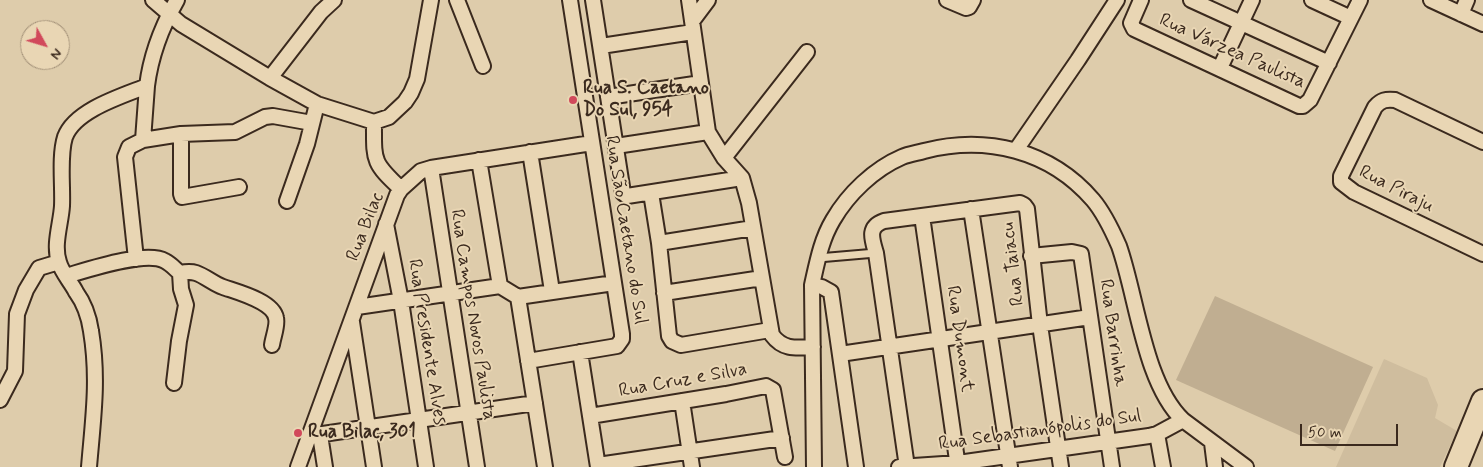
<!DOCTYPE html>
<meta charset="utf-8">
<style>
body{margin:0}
#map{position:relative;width:1483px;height:467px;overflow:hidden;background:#deccab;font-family:Mynerve,sans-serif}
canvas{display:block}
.north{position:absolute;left:20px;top:20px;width:50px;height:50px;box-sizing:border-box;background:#e9d6b4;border:1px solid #a39178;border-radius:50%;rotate:129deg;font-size:14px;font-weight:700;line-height:20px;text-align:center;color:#3b2a1e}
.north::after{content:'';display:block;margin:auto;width:18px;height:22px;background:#d1495b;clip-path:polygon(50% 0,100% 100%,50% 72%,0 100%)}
.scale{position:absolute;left:1300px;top:424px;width:98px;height:22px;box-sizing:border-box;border:2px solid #3b2a1e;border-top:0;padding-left:6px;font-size:15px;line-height:18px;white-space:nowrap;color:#3b2a1e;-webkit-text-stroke:4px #e9d6b4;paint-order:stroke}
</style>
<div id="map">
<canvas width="1483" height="467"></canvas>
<div class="north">N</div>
<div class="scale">50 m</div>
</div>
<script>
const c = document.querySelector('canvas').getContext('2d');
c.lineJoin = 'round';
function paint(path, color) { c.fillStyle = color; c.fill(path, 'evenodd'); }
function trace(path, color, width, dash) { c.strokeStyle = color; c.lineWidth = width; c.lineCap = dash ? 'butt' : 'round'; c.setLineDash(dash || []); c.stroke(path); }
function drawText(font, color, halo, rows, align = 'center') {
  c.font = font + ' Mynerve,sans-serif'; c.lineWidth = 4; c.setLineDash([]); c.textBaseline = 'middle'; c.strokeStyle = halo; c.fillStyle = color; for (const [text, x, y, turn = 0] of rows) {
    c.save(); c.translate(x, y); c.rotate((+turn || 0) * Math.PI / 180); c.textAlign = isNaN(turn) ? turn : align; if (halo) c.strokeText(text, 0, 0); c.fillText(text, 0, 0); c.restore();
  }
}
paint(new Path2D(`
 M1384 359 1427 378 1438 405 1435 418 1457 431 1440 467H1336Z`), '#cfbd9e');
paint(new Path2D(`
 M1215 296 1373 367 1335 451 1176 380Z`), '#c0ae91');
const service = new Path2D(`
 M818 258 876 253`);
const minor = new Path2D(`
 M153 0 181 24 270 78 317 104 374 122 389 117 405 102 411 93 417 79 431 0
 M457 0 483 66
 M593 0 623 193 627 196 742 178
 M689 0 708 132 724 158 742 178 749 203 772 335C783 350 796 348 813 347
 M947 0 966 8 969 7 973 0
 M1141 0 1131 23 1134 29 1299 106H1303L1310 100 1360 0
 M1191 0 1329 63
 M1312 0 1351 18
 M1431 0 1483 24
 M1461 14 1467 0
 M693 20 708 0
 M601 46 693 32
 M1220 68 1252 0
 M270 78 321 12 334 0
 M147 86 143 140 181 134 235 132 265 117 273 116 312 123
 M608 97 701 83
 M374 122C374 161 372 162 401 189
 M181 134V194L182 197 239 187
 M1483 142 1395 100C1386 99 1381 100 1375 107L1341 176V182L1354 192 1483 254
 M616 146 708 132
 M1016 150 1078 60 1117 0
 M530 152 552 291
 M724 158 807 52
 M479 160 500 286
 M431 168 477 467
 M651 193 659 243 669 336 672 341 681 345 770 330
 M287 201 307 144 317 104
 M971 209 1010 467
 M922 216 958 467
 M386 224 401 301 426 467
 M659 243 753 228
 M1031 256 1072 252 1081 254 1112 467
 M136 259 125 157 129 147 143 140
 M66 276C87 270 146 250 165 261 171 264 175 269 180 273 185 272 190 271 196 273 205 276 214 284 223 287 237 292 273 301 276 318 278 325 273 337 272 345
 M812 285 822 287 831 292 856 467
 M664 293 762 278
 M518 297 545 467
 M357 307 500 286 518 297 614 283
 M352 322 374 467
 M580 352 598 467
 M840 354 1090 317
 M528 361 617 346 622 339V334L570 0
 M174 383 179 341 186 305 181 289 180 273
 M0 400 15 371 17 314 26 290 39 268 59 262
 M682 401 692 467
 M590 416 726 394 766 386 773 390 785 457
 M1157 434 1163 467
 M320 435 325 467
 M309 436 535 403
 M1212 443 1215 467
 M598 465 782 438
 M89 467C93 419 99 379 91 331 89 317 84 303 76 292 71 282 62 273 59 262 53 245 61 223 62 206 63 186 59 156 65 137 75 110 122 96 147 86 151 54 161 28 177 0
 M298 467 397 195 401 189 421 171 431 168 592 143
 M814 467 812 285C817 263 821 240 833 220 848 194 874 169 902 157 909 154 917 153 924 151 986 135 1050 150 1093 200 1104 213 1112 230 1119 246 1137 297 1144 383 1183 420L1246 467
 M899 467 958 463 1149 436 1157 434 1183 420
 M907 467 876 253C872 239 867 227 884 221L1020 203 1024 205 1027 209 1040 325 1061 467`);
const primary = new Path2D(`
 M1456 467 1483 401`);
trace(service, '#3b2a1e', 11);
trace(minor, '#3b2a1e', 18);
trace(primary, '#3b2a1e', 26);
trace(service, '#e9d6b4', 7);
trace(minor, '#e9d6b4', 14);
trace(primary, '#e9d6b4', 22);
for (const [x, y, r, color] of [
 [573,100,5,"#d1495b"],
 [298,433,5,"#d1495b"]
]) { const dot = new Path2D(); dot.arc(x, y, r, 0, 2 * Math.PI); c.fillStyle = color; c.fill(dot); trace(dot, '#e9d6b4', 2); }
drawText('19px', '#3b2a1e', '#e9d6b4', [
 ["Rua Várzea Paulista",1232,52,24],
 ["Rua Piraju",1396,190,27],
 ["Rua Bilac",366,227,-69],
 ["Rua São Caetano do Sul",625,230,81],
 ["Rua Taiacu",1014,264,-97],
 ["Rua Campos Novos Paulista",472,315,81],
 ["Rua Barrinha",1112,333,82],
 ["Rua Dumont",959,339,82],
 ["Rua Presidente Alves",426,342,81],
 ["Rua Cruz e Silva",683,381,-10],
 ["Rua Sebastianópolis do Sul",1040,431,-8]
]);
drawText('bold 19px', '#3b2a1e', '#e9d6b4', [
 ["Rua S. Caetano",583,89],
 ["Do Sul, 954",583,111],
 ["Rua Bilac, 301",308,433]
], 'left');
</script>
